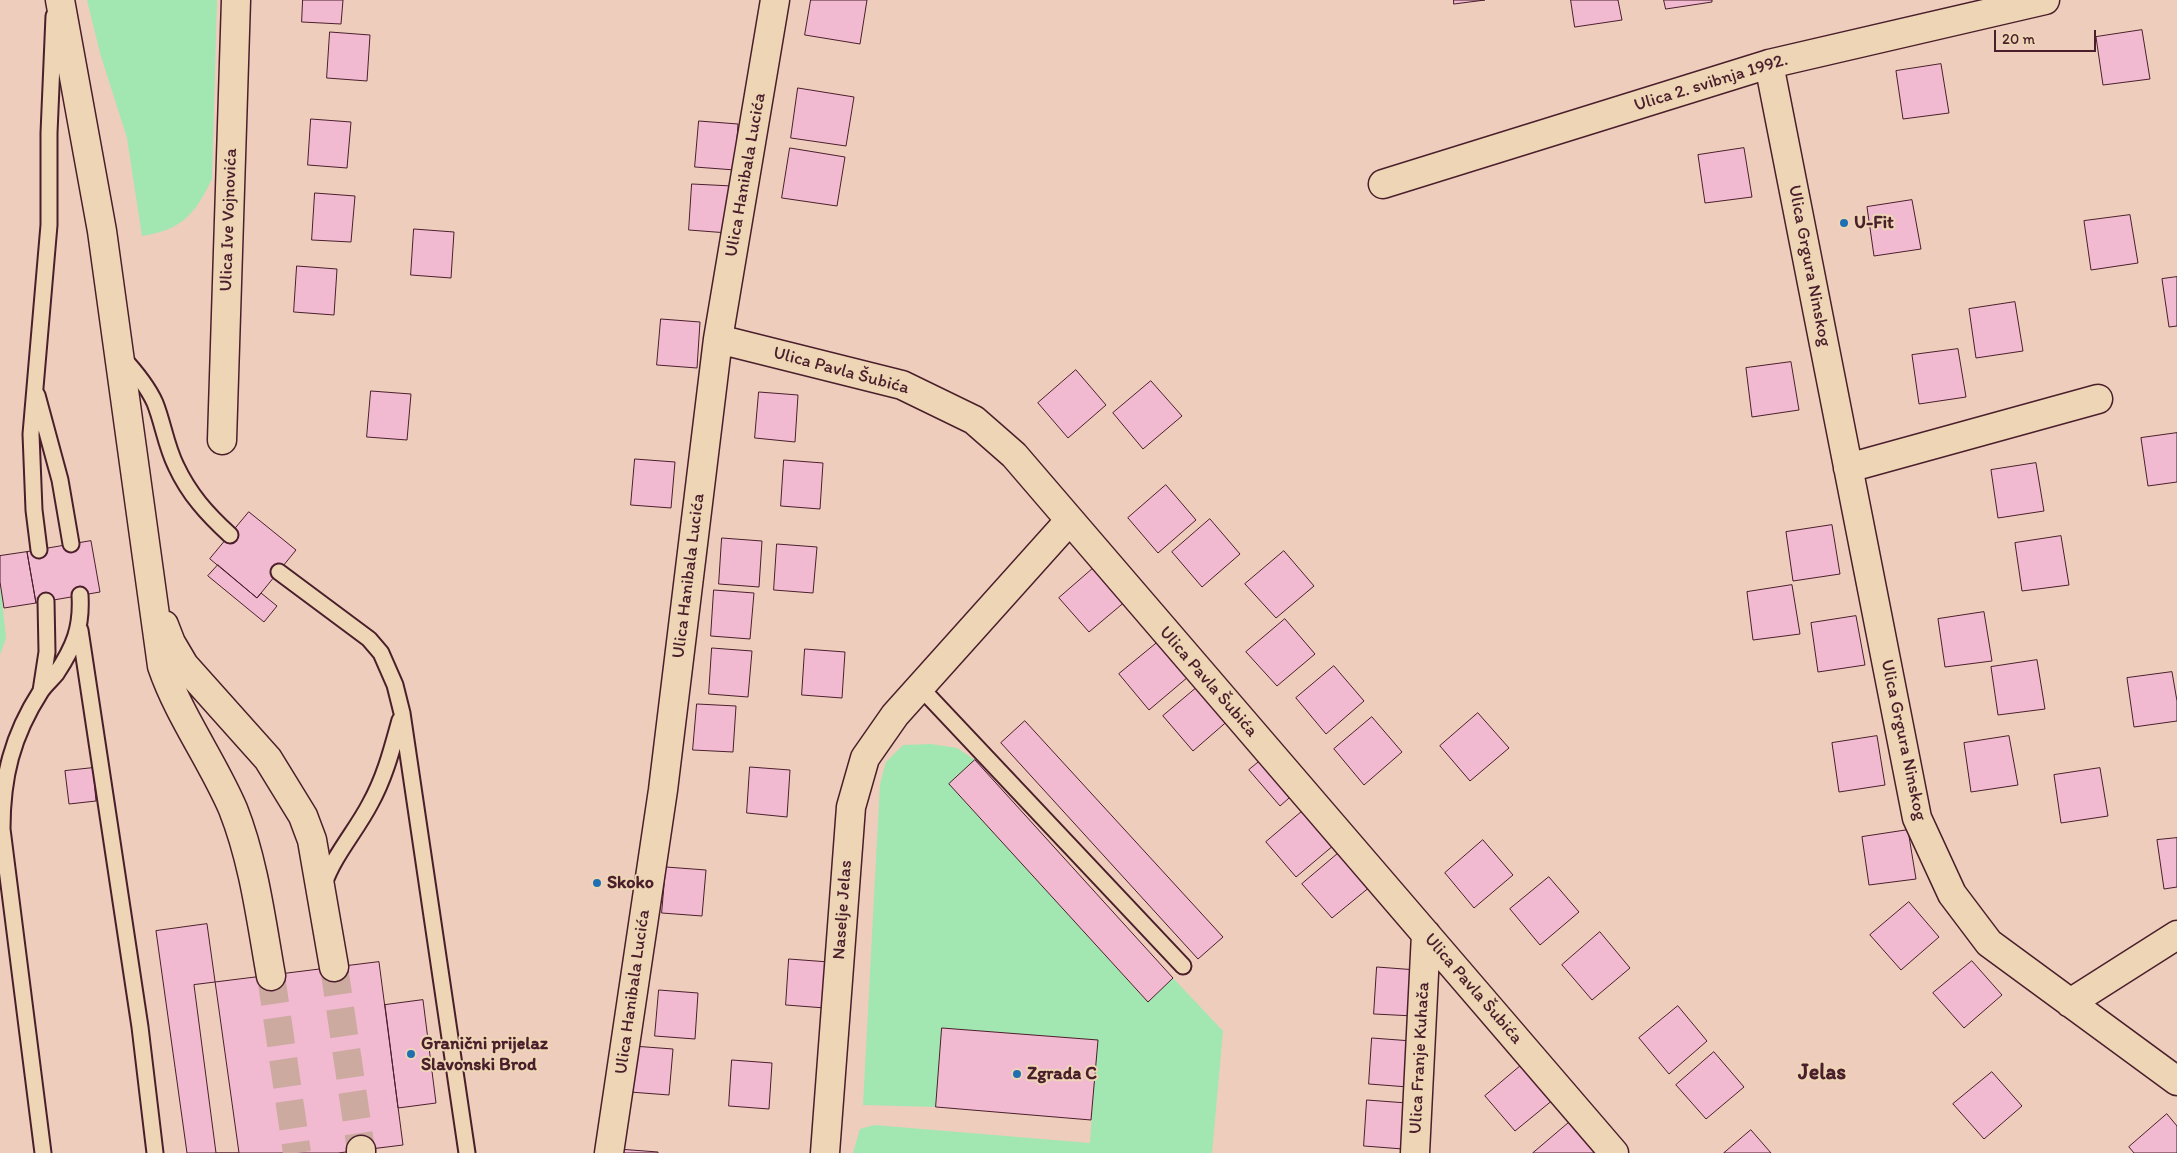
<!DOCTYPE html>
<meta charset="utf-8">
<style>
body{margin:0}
#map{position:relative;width:2177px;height:1153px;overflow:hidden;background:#eecdbd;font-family:Itim,sans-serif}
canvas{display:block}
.scale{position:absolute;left:1994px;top:30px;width:102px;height:22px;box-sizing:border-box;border:2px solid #4a1f2b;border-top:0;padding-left:6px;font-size:15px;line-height:18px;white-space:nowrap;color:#4a1f2b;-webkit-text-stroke:4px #edd5b5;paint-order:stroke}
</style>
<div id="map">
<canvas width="2177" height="1153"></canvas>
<div class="scale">20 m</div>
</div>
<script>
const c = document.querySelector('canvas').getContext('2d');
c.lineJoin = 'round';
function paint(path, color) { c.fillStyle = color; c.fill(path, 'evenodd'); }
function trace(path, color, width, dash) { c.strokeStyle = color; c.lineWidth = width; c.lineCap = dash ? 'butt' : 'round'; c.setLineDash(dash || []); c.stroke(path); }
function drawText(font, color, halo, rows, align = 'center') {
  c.font = font + ' Itim,sans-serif'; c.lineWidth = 4; c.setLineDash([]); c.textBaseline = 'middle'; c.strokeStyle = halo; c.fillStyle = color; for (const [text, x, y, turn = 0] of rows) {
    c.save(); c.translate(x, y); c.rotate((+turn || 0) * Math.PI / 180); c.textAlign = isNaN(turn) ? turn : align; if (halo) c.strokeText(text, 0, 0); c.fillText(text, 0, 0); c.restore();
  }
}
paint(new Path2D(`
 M87 0H217L212 179C195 214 182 230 142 236L127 138 100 53Z
 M0 582 6 638 0 655Z
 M931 744 957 748 975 760 950 784 1147 1001 1173 978 1223 1031 1212 1153H853L860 1129 874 1125 1090 1143 1097 1040 942 1028 936 1107 863 1105 880 784 886 762 903 745Z`), '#a2e6b2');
const building = new Path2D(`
 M303 0H343L341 24 302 22Z
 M811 0H867L860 44 805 35Z
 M1454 0H1485L1454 4Z
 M1571 0H1618L1622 20 1575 27Z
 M1664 0H1712V2L1666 9Z
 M2142 30 2150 79 2103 85 2096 37Z
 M330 32 370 35 367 81 327 78Z
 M1941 64 1949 113 1903 119 1896 71Z
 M798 88 854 97 846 146 791 138Z
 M311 119 351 122 347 168 308 165Z
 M699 121 738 124 735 170 695 167Z
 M790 148 845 157 837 206 782 198Z
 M1744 148 1752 197 1705 203 1698 155Z
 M692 184 732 186 728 233 689 230Z
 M315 193 355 196 351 242 312 240Z
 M1912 200 1921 249 1874 256 1867 207Z
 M2130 215 2138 263 2091 270 2084 221Z
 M414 229 454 232 451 278 411 275Z
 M297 266 337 269 334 315 294 312Z
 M2177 277V326L2169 327 2162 279Z
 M2015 302 2023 351 1976 358 1969 309Z
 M661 319 700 322 697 368 657 365Z
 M1958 349 1966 397 1919 404 1912 355Z
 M1791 362 1799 410 1752 417 1746 368Z
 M1076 370 1106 405 1068 438 1038 403Z
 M1151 381 1182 416 1143 449 1113 413Z
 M371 391 411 394 407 440 367 437Z
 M759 392 798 395 795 442 755 438Z
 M2177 433V482L2148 486 2141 438Z
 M635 459 675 462 671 508 631 505Z
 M784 460 823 463 820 509 781 506Z
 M2036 463 2044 511 1998 518 1991 470Z
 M1166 485 1196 520 1158 553 1128 518Z
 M249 512 296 550 257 598 210 559Z
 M1210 519 1240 554 1202 587 1172 552Z
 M1832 525 1840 574 1793 581 1786 532Z
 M2061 536 2069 585 2022 591 2015 543Z
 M722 538 762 541 759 587 719 584Z
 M91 541 100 592 36 603 27 552Z
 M777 544 817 547 813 593 774 590Z
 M1284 551 1314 586 1276 618 1245 584Z
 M27 552 36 603 4 608 0 582V556Z
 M218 565 257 598 261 593 277 606 264 622 208 576Z
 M1097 565 1127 600 1089 632 1059 598Z
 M1792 585 1800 634 1753 640 1747 592Z
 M714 590 754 593 750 639 711 636Z
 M1984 612 1992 661 1945 667 1938 619Z
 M1856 616 1865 665 1818 672 1811 623Z
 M1285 619 1315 654 1277 686 1246 652Z
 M1158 642 1188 677 1149 710 1119 674Z
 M712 648 752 651 748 697 709 694Z
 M805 649 845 652 842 698 802 695Z
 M2037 660 2045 709 1998 715 1991 667Z
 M1334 666 1364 701 1326 734 1296 698Z
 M2172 672 2177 701V721L2134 727 2127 678Z
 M1201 684 1231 718 1193 751 1163 716Z
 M697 704 736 706 733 752 693 750Z
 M1478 713 1509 748 1470 781 1440 746Z
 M1372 717 1402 752 1364 785 1334 749Z
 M1025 721 1223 937 1198 959 1001 743Z
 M1877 736 1885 785 1839 792 1832 743Z
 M2009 736 2018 785 1971 792 1964 743Z
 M1266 756 1297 791 1280 806 1249 770Z
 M975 760 1173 978 1148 1002 949 784Z
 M750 767 790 770 787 817 747 813Z
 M93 768 96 801 69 804 65 771Z
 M2100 768 2108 816 2061 823 2054 775Z
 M1305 809 1334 845 1296 877 1266 842Z
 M1908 830 1916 879 1869 885 1862 837Z
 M2177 838V887L2164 889 2157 840Z
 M1483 840 1513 875 1474 908 1445 873Z
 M1341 851 1371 886 1332 918 1302 884Z
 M666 867 706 870 702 916 662 913Z
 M1549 877 1579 912 1540 945 1510 909Z
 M1909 902 1939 937 1901 970 1870 935Z
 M207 924 239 1153H187L156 931Z
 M1600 932 1630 968 1592 1000 1562 965Z
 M789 959 829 962 825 1008 786 1005Z
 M1972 961 2002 995 1964 1028 1933 993Z
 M379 962 403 1145 338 1153H216L194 985Z
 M1377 967 1417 970 1414 1016 1374 1014Z
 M659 990 698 993 695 1039 655 1036Z
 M423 1000 436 1103 398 1108 385 1005Z
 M1678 1006 1707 1041 1669 1074 1639 1038Z
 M942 1028 1098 1040 1091 1120 936 1107Z
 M1372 1038 1412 1041 1408 1087 1369 1084Z
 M633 1046 673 1049 669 1095 630 1092Z
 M1714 1052 1744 1087 1706 1119 1676 1085Z
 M732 1060 772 1063 769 1109 729 1106Z
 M1524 1063 1554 1099 1515 1131 1485 1096Z
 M1992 1072 2022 1106 1984 1139 1953 1104Z
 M1367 1100 1407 1103 1403 1149 1364 1146Z
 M2167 1114 2177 1126V1153H2134L2129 1147Z
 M1572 1120 1600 1153H1533Z
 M1751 1130 1771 1153H1724Z
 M618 1149 658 1152V1153H618Z`);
paint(building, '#f1bad1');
trace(building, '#4a1f2b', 1);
trace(new Path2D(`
 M334 967 361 1150
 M271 976 297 1153`), '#cdaaa0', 28, [28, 14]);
const service = new Path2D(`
 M121 356C134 370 147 385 155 403 163 423 166 446 176 466 189 494 207 514 230 535
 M37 395 60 480 71 544
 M39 550 34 510 31 434 49 225V133L54 16
 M279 572 369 639 381 653 395 685 402 713 467 1153
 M80 630 140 1027 155 1153
 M920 687 1183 966
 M41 691 47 652 46 601
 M324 884C334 855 356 831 370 804 385 777 392 749 400 720
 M43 1153 2 829C2 777 12 736 41 691 45 685 51 680 56 674 74 647 82 628 80 595`);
const minor = new Path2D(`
 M1769 64 1917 818 1952 894 1989 943 2177 1081
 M1383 184 1769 64 2045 0
 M718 339 902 385 974 420 1014 455 1614 1153
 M222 440 236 0
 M1848 468 2098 399
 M2070 1003 2177 935
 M609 1153 663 790 718 339 775 0
 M825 1153 851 807 865 758 895 715 1069 521
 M1415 1153 1426 934`);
const primary = new Path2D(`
 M60 0 102 231 162 666C179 716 212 760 233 809 254 862 261 920 271 976
 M164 625 171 643 184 665 268 759 303 816 312 840 334 967
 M361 1150V1153`);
trace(service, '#4a1f2b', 19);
trace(minor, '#4a1f2b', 31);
trace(primary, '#4a1f2b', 31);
trace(service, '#edd5b5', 15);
trace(minor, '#edd5b5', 28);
trace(primary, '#edd5b5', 28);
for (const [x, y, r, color] of [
 [1844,223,5,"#1f6fb2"],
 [597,883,5,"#1f6fb2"],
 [411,1054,5,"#1f6fb2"],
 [1017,1074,5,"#1f6fb2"]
]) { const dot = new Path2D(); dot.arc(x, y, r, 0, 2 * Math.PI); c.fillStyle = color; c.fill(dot); trace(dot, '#edd5b5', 2); }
drawText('18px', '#4a1f2b', '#edd5b5', [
 ["Ulica 2. svibnja 1992.",1711,83,-17],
 ["Ulica Hanibala Lucića",746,175,-80],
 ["Ulica Ive Vojnovića",229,220,-88],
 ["Ulica Grgura Ninskog",1809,266,79],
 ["Ulica Pavla Šubića",841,371,15],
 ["Ulica Hanibala Lucića",689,576,-83],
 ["Ulica Pavla Šubića",1208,682,49],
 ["Ulica Grgura Ninskog",1903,740,78],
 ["Naselje Jelas",843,910,-86],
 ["Ulica Pavla Šubića",1473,989,49],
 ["Ulica Hanibala Lucića",633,992,-82],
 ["Ulica Franje Kuhača",1420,1058,-87]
]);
drawText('bold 18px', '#4a1f2b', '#edd5b5', [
 ["U-Fit",1854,223],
 ["Skoko",607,883],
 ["Granični prijelaz",421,1044],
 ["Slavonski Brod",421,1065],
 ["Zgrada C",1027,1074]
], 'left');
drawText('bold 22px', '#4a1f2b', '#edd5b5', [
 ["Jelas",1822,1073]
]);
</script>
